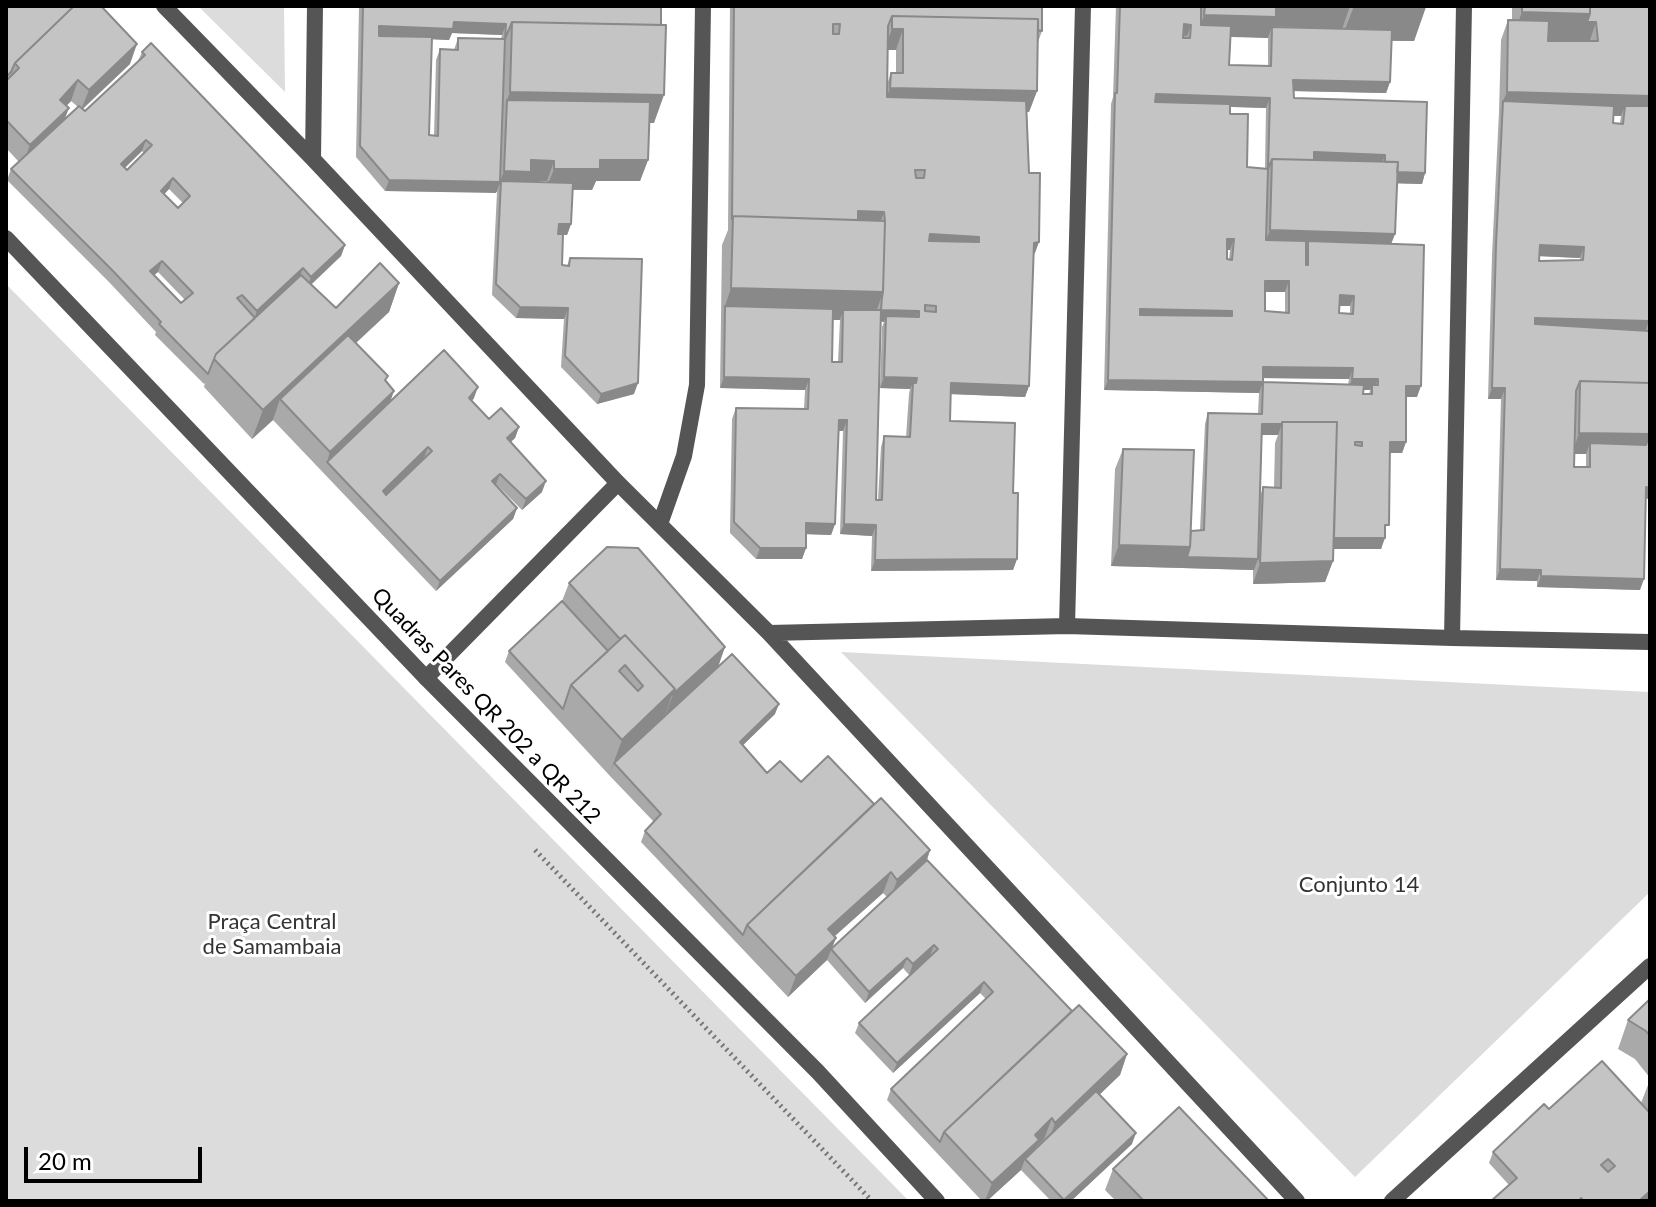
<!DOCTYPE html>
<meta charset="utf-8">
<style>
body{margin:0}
#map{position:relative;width:1656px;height:1207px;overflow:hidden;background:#fff;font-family:Lato,sans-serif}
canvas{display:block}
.frame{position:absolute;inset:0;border:8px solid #000;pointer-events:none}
.scale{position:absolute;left:24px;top:1147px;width:178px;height:36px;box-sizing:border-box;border:4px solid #000;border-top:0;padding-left:10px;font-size:24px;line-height:28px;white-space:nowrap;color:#000;-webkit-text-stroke:6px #fff;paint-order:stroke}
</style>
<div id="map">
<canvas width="1656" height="1207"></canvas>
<div class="frame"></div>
<div class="scale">20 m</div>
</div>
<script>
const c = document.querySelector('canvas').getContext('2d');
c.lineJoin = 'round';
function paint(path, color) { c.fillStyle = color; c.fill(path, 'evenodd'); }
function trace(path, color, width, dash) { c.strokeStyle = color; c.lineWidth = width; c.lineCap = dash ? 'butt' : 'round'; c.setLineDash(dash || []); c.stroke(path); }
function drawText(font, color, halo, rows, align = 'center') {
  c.font = font + ' Lato,sans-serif'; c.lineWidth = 6; c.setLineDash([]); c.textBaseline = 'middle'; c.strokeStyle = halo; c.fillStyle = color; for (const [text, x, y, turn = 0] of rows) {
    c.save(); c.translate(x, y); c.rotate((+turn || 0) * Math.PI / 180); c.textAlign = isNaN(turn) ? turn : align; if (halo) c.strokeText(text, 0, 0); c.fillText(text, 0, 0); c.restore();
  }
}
paint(new Path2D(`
 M198 6H284L285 92Z
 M6 284 909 1201H6Z
 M841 652 1650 692V892L1355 1177Z`), '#dcdcdc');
trace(new Path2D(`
 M535 850 872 1201`), '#777', 5, [2, 4]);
trace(new Path2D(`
 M164 6 313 159 618 483 769 633 1297 1201
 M313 159 315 6
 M660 524 684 456 697 385 703 6
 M1067 626 1083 6
 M769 633 1067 626 1452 638 1650 642
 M1452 638 1464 6
 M426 678 618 483
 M1392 1201 1650 966`), '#555', 16);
trace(new Path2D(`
 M6 238 426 678 818 1072 937 1201`), '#555', 16);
paint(new Path2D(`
 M6 6 130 64 83 109 85 111 138 61 142 52 345 245 341 256 311 285 336 308 399 283 389 312 356 343 386 381 391 400 474 398 472 401 489 419 519 427 515 438 511 442 542 492 522 510 496 484 517 508 513 519 436 591 273 420 252 439 204 387 205 383 204 384 155 335 156 332 109 282 7 180 11 169 19 162 6 148ZM71 101 78 107 65 118 66 106ZM142 151 144 153 127 170 125 168ZM169 189 183 203 178 208 164 194ZM158 272 185 300 181 303 154 275ZM424 458 425 459 386 495Z
 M359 6H661L654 123H649L648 160 640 181H596L592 190H572L571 224 567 235H563L562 265 567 266 570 258 634 394 597 404 561 367 564 319 516 318 492 295 497 192 385 191 356 157ZM452 33 502 35 501 39 458 38 454 50 440 49 436 60 434 136 429 135 432 39 449 40ZM528 181H547V182H528Z
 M730 6H1042V31L1038 42 1037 91 1029 112H1027L1029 173 1035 253H1034L1029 386 1025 397 951 394 950 421 1013 493 1017 559 1013 570 871 571 872 536 840 534 843 431H838L835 524 831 535 806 534V548L802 559H756L730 533 732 419 736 408 804 409 805 390 720 388 722 245 728 230ZM888 50H896V73H891L887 84ZM833 320H840L838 362H832ZM881 321 884 322 882 327 880 388 910 389 909 394 906 437 884 436 881 447 878 500H876Z
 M1116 6H1426L1414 41H1391L1390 82 1386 93 1294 91V98L1425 173 1422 184 1397 183 1395 234 1391 244 1417 397H1406V442L1402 453H1390L1385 535 1381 549H1333V561L1325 582 1253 584V570L1111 566 1115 469 1123 449 1191 531 1200 530 1205 424 1208 413 1258 414 1259 393 1263 382 1348 385 1349 379 1263 378V382L1259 393 1104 390 1111 104 1113 97ZM1231 36 1268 38V66L1229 65ZM1230 107 1266 108 1265 168 1247 167 1230 114ZM1227 250H1230L1229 260 1227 259ZM1265 292H1285V312L1265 311ZM1340 306H1350V314L1339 313ZM1363 390H1370L1369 394H1363ZM1262 435H1278L1275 443 1274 488 1263 487 1260 497Z
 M1512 6H1650V556H1648L1650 499 1646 498 1640 590 1537 587V581L1496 580 1501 399H1488L1492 255 1499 112 1501 40 1508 20H1512ZM1613 116H1621L1620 123H1613ZM1540 256 1580 258V261H1539ZM1575 454H1586V467H1574Z
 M569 583 718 666 775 714 743 745 767 773 874 804 930 850 927 860 1072 1011 1127 1054 1120 1075 1099 1095 1132 1144 1071 1201H1051L1021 1170 987 1201H982L887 1100 891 1089 986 999 980 993 893 1073 855 1033 859 1023 929 957 909 975 903 968 865 1003 827 960 788 997 641 842 645 831 654 822 609 775 505 662 509 651 562 601ZM883 893 887 897 832 948 836 938 835 936Z
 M1650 999V1078L1635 1059 1618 1049 1628 1020Z
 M1650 1083V1198L1647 1201H1491L1509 1185 1489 1163 1493 1152 1549 1109 1641 1103 1648 1085Z
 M1113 1169 1269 1201H1116L1105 1190Z`), '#a9a9a9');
paint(new Path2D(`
 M1276 6H1350L1342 29 1272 26 1268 38 1197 36 1204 15Z
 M1354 6H1391L1426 7 1414 41 1341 40Z
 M1522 12 1590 14 1596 22 1589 43 1511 41Z
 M454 22 506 24 502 35 452 33 449 40 375 37 379 26Z
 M1184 24 1191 25 1187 36 1180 35Z
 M892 29H903L896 50H884Z
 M137 44 130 64 81 110 89 90Z
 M78 80 71 101 52 121 60 100Z
 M1293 80 1390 82 1386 93 1290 91Z
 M890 88 1037 91 1029 112 883 108Z
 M510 92 664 95 654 123 506 121 507 100Z
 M1507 92 1650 96V117L1625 106 1621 116 1502 112 1503 101Z
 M1156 94 1270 98 1266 108 1152 104Z
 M69 108 61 129 22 166 30 145Z
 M146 140 142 151 117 175 121 164Z
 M1314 152 1385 155 1381 166 1310 163Z
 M531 160 554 161 547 181H528L524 193 501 181 496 193 385 191 389 180 500 182 504 171Z
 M600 160H648L640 181H596L592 190 546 189 554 169Z
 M1385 172 1425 173 1422 184 1381 183Z
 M173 178 169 189 157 202 161 191Z
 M858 211 884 212 880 223 854 222Z
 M559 224H571L567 235H555Z
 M1270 230 1395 234 1387 254 1308 241 1304 252 1262 250Z
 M930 234 979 237 975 247 926 245Z
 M1227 239H1234L1230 250H1223Z
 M1039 242 1035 253 1030 254 1034 243Z
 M345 245 341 256 307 288 311 277Z
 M1540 245 1584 247 1580 258 1536 256Z
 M162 261 158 272 146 282 150 271Z
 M303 268 299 279 253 322 257 311Z
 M1265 281H1289L1285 292H1261Z
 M399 283 389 312 287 407 280 399 273 420 252 439 263 410Z
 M731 288 883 292 873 321 843 310 840 320 725 317V306Z
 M1340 295 1354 296 1350 306H1337Z
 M520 307 568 308 564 319 516 318Z
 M1140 309 1232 311 1228 322 1136 320Z
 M881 310 919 311 915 322 886 316 884 322 877 321Z
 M1535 318 1649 321 1645 332 1531 329Z
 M1263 367 1353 368 1349 379 1259 378Z
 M724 377 809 379 805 390 720 388Z
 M884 377 917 378 913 389V383L910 389 880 388Z
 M1352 379H1378L1374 390 1372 385 1370 390H1348Z
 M1108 380 1263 382 1259 393 1104 390Z
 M638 383 634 394 597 404 601 394Z
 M951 383 1029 386 1025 397 948 394Z
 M1406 386H1421L1417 397H1402Z
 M478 387 474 398 465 409 469 398Z
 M1492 388H1505L1501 399H1488Z
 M394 391 387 411 327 462 330 452Z
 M839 420H847L843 431H835Z
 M1262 424H1282L1278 435H1258Z
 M519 427 515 438 503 449 507 438Z
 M1579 433 1650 434 1643 455 1590 443 1586 454H1572Z
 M1390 442H1406L1402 453H1386Z
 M428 447 424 458 379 501 383 491Z
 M500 474 496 484 488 492 492 481Z
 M546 481 542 492 522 510 526 499Z
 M1646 487 1650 488V499L1642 498Z
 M517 508 513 519 436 591 440 581Z
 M806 523 835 524 831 535 802 534Z
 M844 524 876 525 872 536 840 534Z
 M1331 538H1385L1381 549H1327Z
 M1119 545 1190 547 1258 559 1254 570 1111 566Z
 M760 548H806L802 559H756Z
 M1017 559 1013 570 871 571 875 560Z
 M1333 561 1325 582 1253 584 1260 563Z
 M1500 569 1541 570 1537 581 1496 580Z
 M1541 576 1644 579 1640 590 1537 587Z
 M725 647 715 676 662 724 672 695Z
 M675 689 662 724 614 763 609 775 622 740Z
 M779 704 775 714 736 752 740 742Z
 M930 850 923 871 890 901 897 880Z
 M891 872 883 893 820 949 828 929Z
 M836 938 827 960 788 997 796 976Z
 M934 945 930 956 909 975 913 964Z
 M907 958 903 968 865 1003 869 992Z
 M984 982 980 993 893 1073 897 1063Z
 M1127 1054 1120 1075 1048 1144 1055 1123Z
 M1052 1118 1044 1139 1036 1147 1031 1160 1025 1159 1021 1170 987 1201H985L992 1183Z
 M1136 1133 1132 1144 1071 1201H1064Z
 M1650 1191V1198L1647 1201H1639Z`), '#898989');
const building = new Path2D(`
 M6 6H74L15 63 11 72 6 77Z
 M74 6H101L137 44 89 90 78 80 60 100 69 108 30 145 6 120V81L19 68 15 63Z
 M363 6H661V25L512 22 505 39 500 182 389 180 360 146ZM454 22 506 24 505 39 458 38V50L440 49 438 136 429 135 432 37 379 36V26L453 29Z
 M734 6H1042V31L1038 30V19L892 16 888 26 887 97 1026 101 1029 173H1040L1039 242 1034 243 1029 386 951 383 950 421 1015 423 1013 493H1018L1017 559 875 560 876 525 844 524 847 420H839L835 524 806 523V548H760L734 522 736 408 808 409 809 379 724 377 725 306 833 309 832 362H842L843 310H881L882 297 883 292 885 221 884 212 858 211V220L733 216 732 219ZM833 24H840L839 34H833ZM915 170H925L924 178H916ZM930 234 979 237V242L929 241ZM925 305 936 306V312L925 311ZM881 310 919 311V317L886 316 884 377 917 378 916 383H913L910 437 884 436 882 500H876Z
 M1120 6H1201V25L1231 26 1229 65 1271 66 1272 27 1392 30 1390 82 1293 80 1294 98 1427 102 1425 173 1397 172 1398 162H1385V155L1314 152V160L1272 159 1268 169 1266 240 1306 241V265H1308V241L1424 245 1421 386H1406V442H1390L1389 525H1385V538H1334L1337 422H1282V424H1262L1258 559 1187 557 1190 547 1191 531 1204 530 1208 413 1262 414 1263 382 1364 385 1363 394H1372V385H1378V379H1352L1353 368 1263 367V382L1108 380 1115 93H1117ZM1184 24 1191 25 1190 38H1183ZM1156 94 1270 98 1268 169 1247 167 1248 114H1230V104L1155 102ZM1227 239H1234L1232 260 1227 259ZM1265 281H1289V313L1265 311ZM1340 295 1354 296 1353 314 1339 313ZM1140 309 1232 311V316L1140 315ZM1355 442H1362V446L1355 445Z
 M1205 6H1276V17L1204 15Z
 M1522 6H1590V14L1522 12Z
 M1590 6H1650V96L1507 92 1508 20 1549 21 1548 41H1598L1596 22H1587L1590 14Z
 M892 16 1038 19 1037 91 890 88 891 73H903V29H892Z
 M512 22 666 25 664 95 510 92Z
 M151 43 345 245 311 277 303 268 257 311 242 295 237 298 255 318 216 354 208 374 159 324 161 322 113 271 11 169 79 106 85 111 145 55 142 52ZM146 140 152 145 127 170 121 164ZM173 178 190 196 178 208 161 191ZM162 261 193 293 181 303 150 271Z
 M507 100 650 102 648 160H600V169H554V161L531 160V172L504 171Z
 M1503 101 1614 106 1613 123 1623 124 1625 106H1650V383L1580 381 1576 391 1574 467H1590V443L1646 445 1650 434V488L1646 487 1644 579 1541 576V570L1500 569 1505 388H1492L1496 245ZM1540 245 1584 247 1583 260 1539 261ZM1535 318 1649 321V331L1535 324Z
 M1272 159 1398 162 1395 234 1270 230Z
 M501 181 573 183 571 224H559L558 234H563L562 265 569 266 570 258 642 259 638 383 601 394 565 356 568 308 520 307 496 284Z
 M733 216 885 221 883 292 731 288Z
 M380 263 399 283 263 410 214 359 216 354 301 275 336 308Z
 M348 335 388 376 385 380 394 391 330 452 280 399Z
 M444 350 478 387 469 398 489 419 501 408 519 427 507 438 546 481 526 499 500 474 492 481 517 508 440 581 327 462ZM428 447 432 451 386 495 383 491Z
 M1580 381 1650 383V434L1579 433Z
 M1282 422H1337L1333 561 1260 563 1263 487 1281 488Z
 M1123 449 1194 450 1190 547 1119 545Z
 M607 547 638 548 725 647 672 695 675 689 625 635 620 639 569 583Z
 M562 601 608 651 571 685 563 709 509 651Z
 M625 635 675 689 622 740 571 685ZM625 665 643 686 638 691 619 671Z
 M732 654 779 704 740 742 767 773 780 761 801 782 828 756 874 804 747 925 743 935 645 831 661 814 614 763Z
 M881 798 930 850 897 880 891 872 828 929 836 938 796 976 747 925Z
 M927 860 1072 1011 944 1132 940 1142 891 1089 993 992 984 982 897 1063 859 1023 938 949 934 945 913 964 907 958 869 992 831 949Z
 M1650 999V1036L1646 1031 1628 1020Z
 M1079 1005 1127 1054 1055 1123 1052 1118 1035 1135 1039 1140 992 1183 944 1132Z
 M1602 1061 1650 1113V1191L1639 1201H1584L1581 1198 1579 1201H1491L1517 1178 1493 1152 1544 1104 1549 1109ZM1608 1159 1615 1166 1608 1172 1601 1165Z
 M1096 1091 1136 1133 1064 1200 1025 1159Z
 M1179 1107 1269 1201H1144L1113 1169Z`);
paint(building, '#c4c4c4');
trace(building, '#898989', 2);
drawText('22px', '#000', '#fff', [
 ["Quadras Pares QR 202 a QR 212",486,706,46]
]);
drawText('22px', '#333', '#fff', [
 ["Conjunto 14",1359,885],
 ["Praça Central",272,922],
 ["de Samambaia",272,947]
]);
</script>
